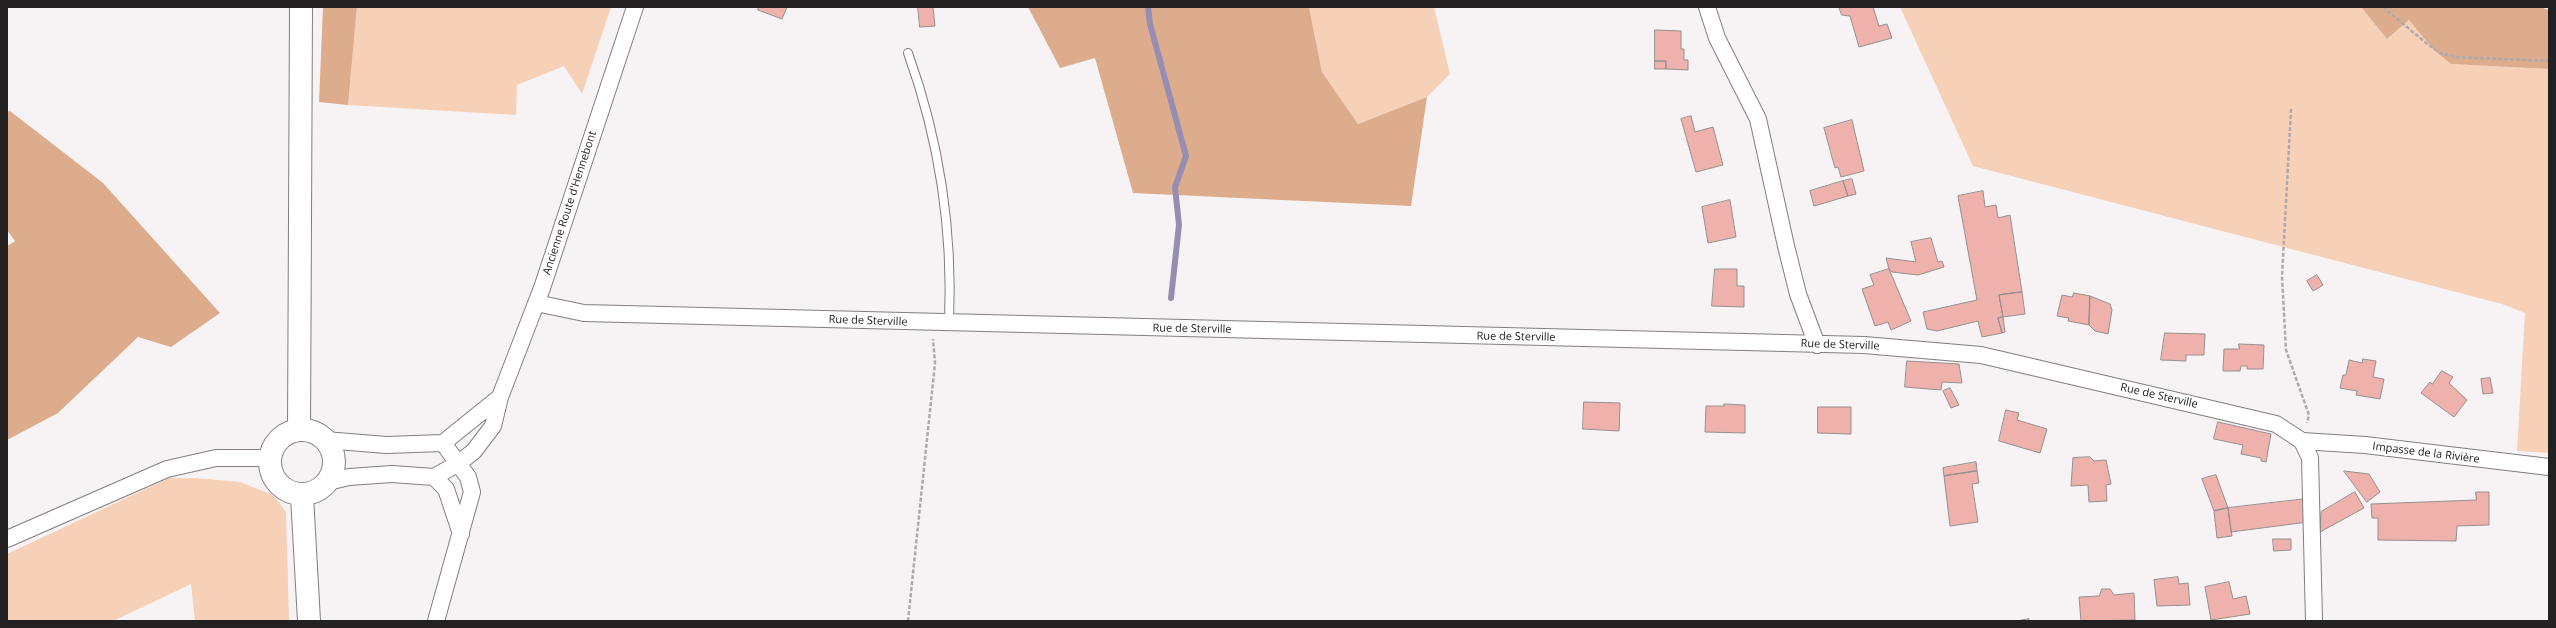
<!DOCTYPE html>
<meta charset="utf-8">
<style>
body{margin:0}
#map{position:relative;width:2556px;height:628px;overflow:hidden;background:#f7f2f4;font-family:"Open Sans",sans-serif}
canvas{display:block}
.frame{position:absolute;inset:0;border:8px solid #232122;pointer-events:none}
</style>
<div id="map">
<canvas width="2556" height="628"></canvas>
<div class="frame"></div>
</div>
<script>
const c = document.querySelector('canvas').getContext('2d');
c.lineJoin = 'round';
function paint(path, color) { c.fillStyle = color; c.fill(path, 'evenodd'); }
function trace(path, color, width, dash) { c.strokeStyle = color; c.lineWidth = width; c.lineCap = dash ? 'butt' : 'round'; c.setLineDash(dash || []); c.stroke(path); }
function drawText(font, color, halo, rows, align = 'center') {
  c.font = font + ' "Open Sans",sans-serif'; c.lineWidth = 4; c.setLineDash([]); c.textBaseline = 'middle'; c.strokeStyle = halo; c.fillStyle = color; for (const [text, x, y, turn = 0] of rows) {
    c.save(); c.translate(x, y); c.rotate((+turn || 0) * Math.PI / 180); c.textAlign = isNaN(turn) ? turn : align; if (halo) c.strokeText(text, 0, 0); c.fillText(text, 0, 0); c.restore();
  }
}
paint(new Path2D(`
 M357 7H611L582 94 564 66 517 85 516 115 348 105Z
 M1309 7H1434L1450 74 1427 97 1358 124 1322 72Z
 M1900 7H2361L2387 39 2409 20 2451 64 2549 69V453L2517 451 2525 313 2502 304 1973 166Z
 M169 478H195L240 482 273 495 286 512 289 621H195L191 584 113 621H7V554Z`), '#f6d0b7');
paint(new Path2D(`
 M323 7H357L348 105 319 102Z
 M1028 7H1309L1322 72 1358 124 1427 97 1411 206 1133 193 1095 58 1060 68Z
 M2361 7H2540L2549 10V69L2451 64 2433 49 2409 20 2387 39Z
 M10 111 103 183 220 313 171 347 138 337 58 413 7 440V246L15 241 7 230V112Z`), '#ddac8c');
trace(new Path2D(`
 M1148 7 1150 24 1186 156 1175 187 1179 225 1171 298`), '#958eb2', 6);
const building = new Path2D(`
 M759 7H787L782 19 758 10Z
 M918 7H933L935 26 920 27Z
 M1839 7H1873L1879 26 1887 24 1892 38 1859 47 1850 16 1842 15Z
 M1655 30 1681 31V49H1684V60H1688V70L1666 69V61H1655Z
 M1655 61H1666V69H1655Z
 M1691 116 1695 132 1713 127 1723 165 1696 172 1681 119Z
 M1852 120 1864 171 1841 177 1838 167 1835 168 1824 128Z
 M1852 179 1856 194 1848 196 1843 181Z
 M1843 181 1848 196 1814 206 1810 191Z
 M1983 191 1985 207 1996 205 1998 218 2010 215 2022 292 1999 295 2003 317 1998 318 2002 333 1982 337 1978 321 1937 331 1927 329 1923 312 1977 300 1958 196Z
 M1730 200 1736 237 1708 243 1702 207Z
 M1931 238 1938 262 1942 261 1944 267 1918 275 1892 272 1889 269 1886 258 1916 262 1911 242Z
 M1715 269H1737V286H1744V307L1712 306Z
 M1889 269 1911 321 1891 330 1888 322 1875 326 1862 289 1874 285 1870 275Z
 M2317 275 2323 285 2313 291 2307 281Z
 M2022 292 2025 314 2003 317 1999 295Z
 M2074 293 2090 296 2089 325 2068 321 2069 318 2057 316 2062 295 2072 297Z
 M2090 296 2110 304 2112 310 2108 334 2095 331 2089 325Z
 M2003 317 2005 332 2002 333 1998 318Z
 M2165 333 2205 334 2204 355H2186V361L2161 360Z
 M2239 344 2264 345 2263 369H2247V366H2241L2240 371H2223L2224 349H2239Z
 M2363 359 2376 361 2373 377 2384 379 2380 399 2356 395 2357 391 2340 388 2343 375H2346L2349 360 2362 363Z
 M1907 361 1959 364 1962 383 1942 382 1941 390 1905 387Z
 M2442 371 2453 377 2449 383 2467 400 2454 417 2421 393 2430 382 2432 384Z
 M2490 378 2493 393 2483 394 2481 379Z
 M1950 388 1959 405 1951 408 1943 391Z
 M1584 402 1620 403 1619 431 1583 429Z
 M1724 404 1745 405V433L1705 432 1706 406H1724Z
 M1818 407H1851V434L1818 433Z
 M2006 410 2019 413 2017 420 2047 429 2040 453 1999 441Z
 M2218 422 2271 434 2266 462 2261 461V458L2241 454 2243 445 2214 439Z
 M2090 457 2094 461 2106 460 2111 484 2106 485 2107 501 2089 502 2088 485 2071 486 2073 458Z
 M1976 462 1977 471 1944 476 1943 468Z
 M1977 471 1979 483 1972 484 1978 522 1950 526 1944 476Z
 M2344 471 2369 474 2380 492 2367 502Z
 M2216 475 2228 508 2214 511 2202 479Z
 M2355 492 2364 508 2320 532 2321 512Z
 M2476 492H2489V525L2457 526 2456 541 2378 540V518H2372L2371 504 2476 500Z
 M2306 499 2308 522 2231 532 2228 508Z
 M2228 508 2232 536 2217 538 2214 511Z
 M2273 539H2291V550L2274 551Z
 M2178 577 2179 584 2188 583 2190 605 2157 606 2154 580Z
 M2229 582 2233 599 2246 596 2250 614 2211 620 2205 587Z
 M2102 589H2110L2114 595 2134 593 2135 620 2081 621 2079 597 2099 596Z
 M2029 619V621H2050H2017Z`);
paint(building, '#eeb1ab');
trace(building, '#959090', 1);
const lane = new Path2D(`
 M908 53C939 139 953 231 949 323`);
const street = new Path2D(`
 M1707 7 1717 38 1758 119 1786 246 1798 294 1817 345
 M536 303 584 313 1864 345 1981 355 2276 424 2302 441 2310 458 2314 621
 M325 440 386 445 443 443 500 397
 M2302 441 2365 445 2549 467
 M434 477 446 489 461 534
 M328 482 349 477 392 474 434 477 459 463 474 451 493 426 500 397 542 288 635 7
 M7 539 167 469 216 458H270
 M436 621 472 492 468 477 443 443`);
const secondary = new Path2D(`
 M270 462a32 32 0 1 1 64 0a32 32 0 1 1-64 0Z
 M299 430 301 7
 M302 496 309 621`);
trace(lane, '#827e7f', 10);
trace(street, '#827e7f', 18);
trace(secondary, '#827e7f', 24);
trace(new Path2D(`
 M2383 7 2426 43 2440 53 2455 57 2549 61
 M2291 109 2282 277 2286 350 2309 415 2307 423
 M908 621 935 363 933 339`), '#aeaaac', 2.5, [4, 2]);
trace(lane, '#fff', 8);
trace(street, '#fff', 16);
trace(secondary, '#fff', 22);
drawText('11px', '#232122', '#fff', [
 ["Ancienne Route d'Hennebont",570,203,-72],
 ["Rue de Sterville",868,321,2],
 ["Rue de Sterville",1192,329,1],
 ["Rue de Sterville",1516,337,1],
 ["Rue de Sterville",1840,345,2],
 ["Rue de Sterville",2159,396,13],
 ["Impasse de la Rivière",2426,453,7]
]);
</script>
